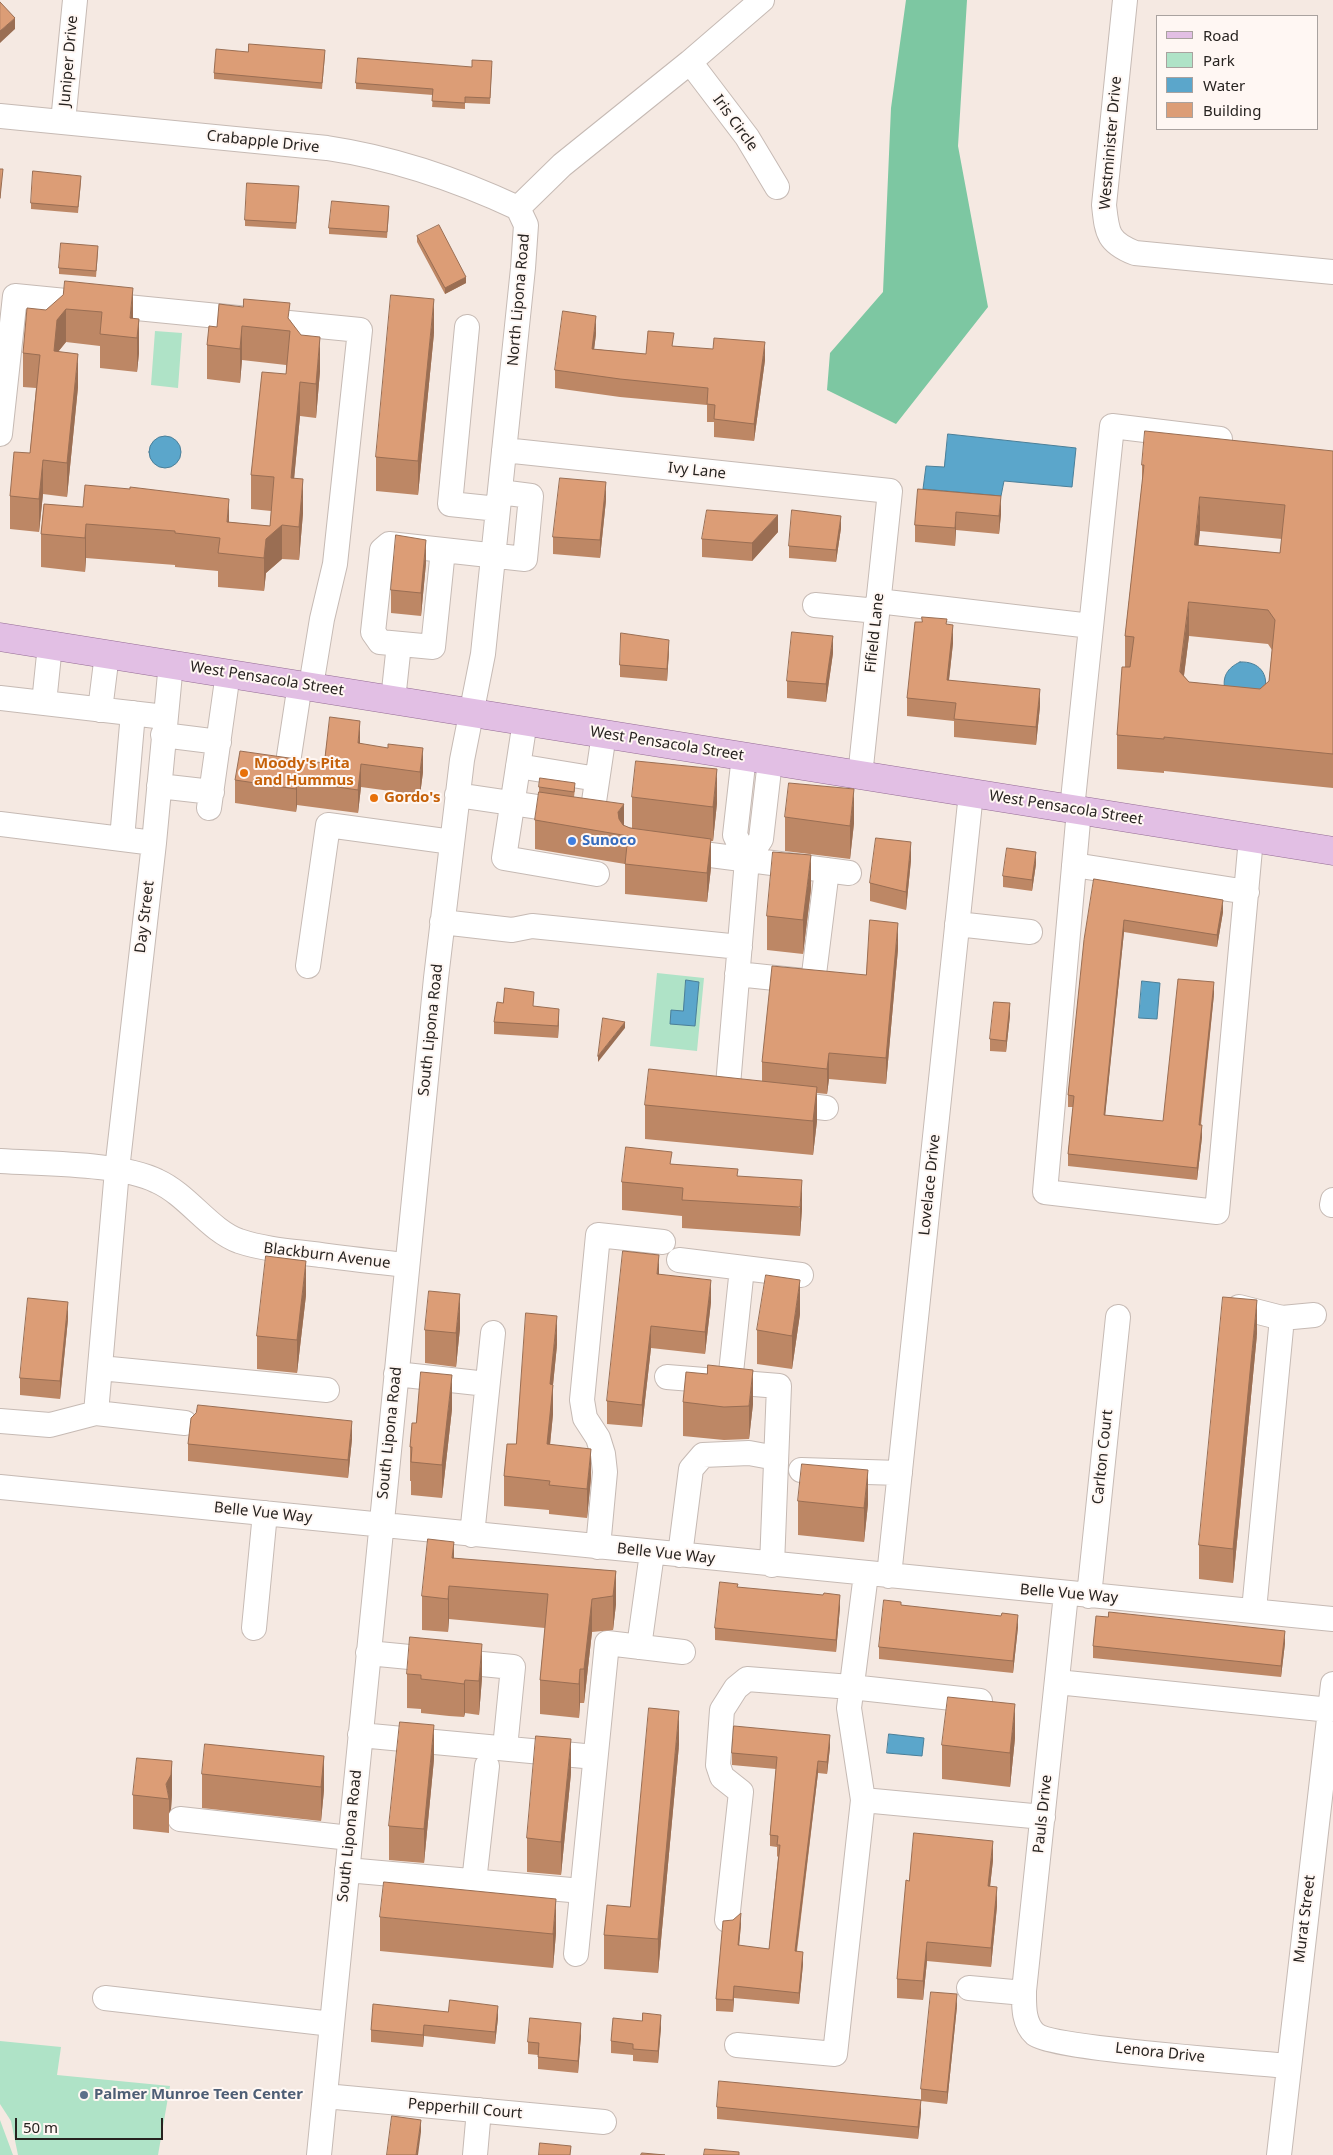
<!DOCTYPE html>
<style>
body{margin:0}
#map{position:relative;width:1333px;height:2155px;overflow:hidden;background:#f5e9e2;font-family:"Noto Sans",sans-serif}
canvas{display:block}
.legend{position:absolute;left:1156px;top:15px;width:162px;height:115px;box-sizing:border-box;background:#fff7f3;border:1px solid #a9a29f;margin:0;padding:6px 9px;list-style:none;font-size:15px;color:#272320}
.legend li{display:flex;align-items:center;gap:10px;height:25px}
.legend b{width:25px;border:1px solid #a9a29f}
.scale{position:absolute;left:15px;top:2118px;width:148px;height:22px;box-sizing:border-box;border:2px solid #272320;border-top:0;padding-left:6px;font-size:15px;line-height:18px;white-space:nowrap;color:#272320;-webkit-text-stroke:4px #fff7f3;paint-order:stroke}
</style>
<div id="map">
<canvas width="1333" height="2155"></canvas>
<ul class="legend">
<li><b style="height:6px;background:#e2bfe4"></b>Road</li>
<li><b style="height:14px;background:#afe3c7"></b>Park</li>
<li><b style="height:14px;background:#5ba6cb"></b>Water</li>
<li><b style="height:14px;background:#dc9d76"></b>Building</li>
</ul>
<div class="scale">50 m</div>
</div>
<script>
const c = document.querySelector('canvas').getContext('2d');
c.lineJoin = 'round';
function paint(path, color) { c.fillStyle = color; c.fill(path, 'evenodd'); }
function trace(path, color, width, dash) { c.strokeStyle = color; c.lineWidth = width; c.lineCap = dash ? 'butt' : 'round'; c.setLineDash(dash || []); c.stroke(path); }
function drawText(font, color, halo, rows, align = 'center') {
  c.font = font + ' "Noto Sans",sans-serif'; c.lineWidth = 4; c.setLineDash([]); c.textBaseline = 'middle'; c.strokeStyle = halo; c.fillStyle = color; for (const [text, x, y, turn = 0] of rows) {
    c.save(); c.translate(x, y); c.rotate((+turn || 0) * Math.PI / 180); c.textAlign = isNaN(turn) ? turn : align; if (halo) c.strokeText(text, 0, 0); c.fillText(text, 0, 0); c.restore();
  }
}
paint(new Path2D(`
 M155 331 182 333 178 388 151 385Z
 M657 973 704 978 697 1051 650 1046Z
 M0 2041 61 2047 57 2075 170 2086 158 2155H18L11 2121 0 2104Z
 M0 2120 13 2155H0Z`), '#afe3c7');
paint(new Path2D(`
 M906 0H967L958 146 988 307 896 424 827 390 830 353 883 292 891 108Z`), '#7dc7a2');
const water = new Path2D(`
 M948 434 1076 448 1072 487 1004 481 1001 496 923 489 926 466 944 467Z
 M149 452a16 16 0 1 1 32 0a16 16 0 1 1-32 0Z
 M1240 662C1259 661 1270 674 1264 693L1225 690C1222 677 1227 668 1240 662Z
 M686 980 699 982 695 1026 670 1024 671 1010 683 1011Z
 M1142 981 1160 983 1157 1019 1139 1018Z
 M889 1734 924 1738 922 1756 887 1753Z`);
paint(water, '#5ba6cb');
trace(water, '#4b7f98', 1);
const minor = new Path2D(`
 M1125 0 1104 205C1107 232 1107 242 1135 253L1333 272
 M690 62 747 137 777 187
 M0 116 327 148C394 158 456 179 518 208
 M63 122 75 0
 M518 208 562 165 690 62 762 0
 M467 327 450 504 498 509
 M0 434 15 296 360 330 335 564 322 619 311 686
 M504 450 890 491 860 776
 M443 550 433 647 380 642 373 632 382 550 389 544 525 559 531 496 500 492
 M878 601 1091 626
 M815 605 877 611
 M0 698 165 717
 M393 700 399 644
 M44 703 50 645
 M100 710 107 654
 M525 721 504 858 597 874
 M163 735 219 742
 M289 756 300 684
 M744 756 735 835 747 860
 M518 766 597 779
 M159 786 212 792
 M457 795 592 815 604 734
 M209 808 228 673
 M1072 809 1112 426 1220 439
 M1079 810 1045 1192 1217 1212 1251 838
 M0 824 154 843
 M122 839 133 713
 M680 851 849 873
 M1074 865 1247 892
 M442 922 512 930 532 926 740 947
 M957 924 1030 932
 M308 966 328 825 452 842
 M737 974 813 982 827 870
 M727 1097 747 860 761 839 770 761
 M785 1103 826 1108
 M0 1161C43 1164 121 1163 157 1181 188 1195 209 1230 239 1241 263 1249 288 1251 313 1254 345 1258 376 1262 407 1265
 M1332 1205 1333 1200
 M679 1260 801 1275
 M1239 1307 1282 1318 1314 1315
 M100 1368 327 1390
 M396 1374 487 1384
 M667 1377 779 1386 772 1565
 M730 1382 742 1268
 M96 1413 117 1170 154 843 171 663
 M0 1421 50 1425 96 1413 185 1423
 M801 1470 900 1473
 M0 1487 1333 1619
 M472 1535 493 1333
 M598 1547 605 1472 603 1454 598 1438 585 1418 582 1400 598 1235 663 1242
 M680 1555 691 1469 703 1455 749 1453 776 1458
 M866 1574 849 1708 863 1800 1043 1817
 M889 1576 971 793
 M1066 1594 1024 1991C1024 2005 1023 2023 1035 2034 1053 2049 1251 2062 1288 2066
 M1089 1596 1118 1317
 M1254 1610 1282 1318
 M254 1628 265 1513
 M639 1647 652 1553
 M368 1653 513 1667 505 1748
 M1057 1682 1330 1710
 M360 1735 595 1757
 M180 1819 350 1838
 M347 1870 582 1891
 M474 1882 487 1766
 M727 1920 741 1792 722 1777 718 1765 722 1710 736 1688 747 1679 851 1687 980 1701
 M576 1954 607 1643 683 1652
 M969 1988 1024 1993
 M105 1998 332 2024
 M737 2045 835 2054 863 1800
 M325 2096 604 2122
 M319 2155 436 978 462 760 483 654 523 268 526 225 518 208
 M475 2155 479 2110
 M1279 2155 1333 1684`);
const major = new Path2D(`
 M0 637 1333 851`);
trace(minor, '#c6bab4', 26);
trace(major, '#946c94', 29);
trace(minor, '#fff', 24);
trace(major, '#e2bfe4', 28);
paint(new Path2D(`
 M248 52 325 55 322 89 214 79V73Z
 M492 66 490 104 465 103V109L432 107 433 95 356 89V83L472 67Z
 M81 182 78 213 31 209V203Z
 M299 192 296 229 245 226V220Z
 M389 212 387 238 329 234V228Z
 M417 236 466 283 445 294 417 242Z
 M98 252 96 277 59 274V268Z
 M63 295 133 319H139V353L137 372 100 368V346L66 342 58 352 78 387 67 497 43 494 39 532 10 529V496L30 453 36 388 23 387V353Z
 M290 320 320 371 316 418 300 416 294 478 303 513 299 560 282 559 266 573 264 591 218 587V571L175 567V565L86 558 85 572 41 567V534L44 504 270 526 271 511 251 509V475L286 374V365L242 360 240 383 207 379V345L217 327Z
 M434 333 418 495 376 491V457Z
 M596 334 594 349 646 354 674 346 765 360 754 441 714 437V422H707V405L620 397 555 388V370Z
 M1333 451V788L1164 771V773L1117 769V735L1125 667V636L1142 484V465ZM1200 531 1282 539 1280 553 1198 545ZM1189 636 1268 644 1272 650 1269 681 1260 689 1189 682 1184 676Z
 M918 489 1001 514 999 534 956 530 955 546 915 542V525Z
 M606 500 600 558 553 554V537Z
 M841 528 836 562 789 558V546Z
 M778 532 752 561 702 557V539Z
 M426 563 421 616 391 613V590Z
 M947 625 953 643 949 680 1040 706 1036 745 954 737V721L907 716V698Z
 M669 651 667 681 620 677V665Z
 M833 653 826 702 787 698V681Z
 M360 743 423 772 420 795 361 787 358 813 297 805 296 812 235 803V780L324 763Z
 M539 787 575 789 574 797 624 826 632 828V797L717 803 713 841H711V868L707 902 625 894V864L535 849V820L539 793Z
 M785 817 854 823 850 859 785 851Z
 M911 860 906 910 870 901V883Z
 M1036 864 1032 891 1003 887V876Z
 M1094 879 1223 912 1217 947 1124 932 1105 1115 1163 1121 1214 994 1201 1125 1202 1137 1197 1180 1068 1166V1154L1073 1107H1068V1095Z
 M811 889 803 954 767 950V916Z
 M898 949 886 1084 829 1079 827 1094 817 1093V1121L813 1155 645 1139V1105L762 1081V1062Z
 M534 1006 559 1021 558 1038 494 1034V1022Z
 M1010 1015 1006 1052 990 1051V1039Z
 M672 1164 738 1176 802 1209 800 1236 682 1228V1216L622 1210V1182Z
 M659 1274 711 1302 705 1354 651 1348 642 1427 607 1424V1401Z
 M306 1295 297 1373 257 1369V1336Z
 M800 1314 792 1369 757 1364V1330Z
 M68 1319 60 1399 20 1395V1378Z
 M460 1328 456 1367 425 1363V1330Z
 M1257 1334 1233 1583 1199 1579V1545Z
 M557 1345 553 1385V1414L550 1445 591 1478 587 1518 549 1514V1510L504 1506V1476L516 1444Z
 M683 1402 753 1404 749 1439 724 1440 683 1436Z
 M452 1409 442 1498 411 1495V1481H410V1447L416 1423Z
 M352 1439 348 1478 188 1461V1444Z
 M798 1501 868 1504 864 1542 798 1535Z
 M454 1559 616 1571V1604L613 1630 592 1632 584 1703H580L579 1718 540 1714V1680L545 1628 449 1619 448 1632 422 1630V1596Z
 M738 1587 840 1607 836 1652 715 1640V1628Z
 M901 1605 1018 1627 1013 1673 879 1659V1647Z
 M1285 1643 1281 1677 1093 1658V1646Z
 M407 1674 482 1678 479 1715 465 1713 464 1717 449 1716 421 1713V1709L407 1708Z
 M1015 1738 1010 1787 942 1779V1745Z
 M679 1745 658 1973 604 1969V1935L630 1907Z
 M830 1747 827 1774 818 1773 797 1951 803 1964 799 2004 734 1998 733 2012 716 2011V1999L741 1924 739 1946 769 1949 778 1857 777 1856V1847L770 1846V1835L776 1769 732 1765V1753Z
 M324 1756V1790L321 1821 202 1808V1774Z
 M434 1759 424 1863 389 1860V1826Z
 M571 1773 561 1875 527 1872V1838Z
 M133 1795H172L171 1809 169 1813V1833L133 1829Z
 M993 1860 990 1886 997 1906 991 1967 927 1961 923 2000 897 1998V1979L909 1881Z
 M380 1917 556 1933 553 1968 380 1951Z
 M957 2006 947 2104 921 2101V2089Z
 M498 2018 495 2044 424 2036 423 2047 371 2042V2030Z
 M661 2027 658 2063 633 2061V2055L611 2053V2041Z
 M581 2035 578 2073 538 2069V2055L528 2054V2042Z
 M717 2107 921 2112 918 2139 717 2119Z`), '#bd8765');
paint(new Path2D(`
 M15 18V29L0 43V31Z
 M466 277V283L445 294V288Z
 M133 288V321L130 318Z
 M434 299V333L418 495V461Z
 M66 309V342L57 353 54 351 57 320Z
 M596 316V334L592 366V349Z
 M139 319V353L137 372V338Z
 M242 326V360L240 383V349Z
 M320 337V371L316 418V384Z
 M765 342V360L754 441V424Z
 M78 354V387L67 497V463Z
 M300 382V416L291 512V478Z
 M43 460V494L39 532V499Z
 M303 479V513L299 560V527Z
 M606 482V500L600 558V540Z
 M1001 496V514L999 534V516Z
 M1200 497V531L1195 578V545Z
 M229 499V533L227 555V522Z
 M956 512V530L955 546V528Z
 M778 515V532L752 561V543Z
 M841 516V528L836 562V550Z
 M86 524V558L85 572V538Z
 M282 525V559L266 573 264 591V558L266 539Z
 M426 540V563L421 616V593Z
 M1189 602V636L1180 705V672Z
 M953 625V643L947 697V680Z
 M833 636V653L826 702V684Z
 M669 640V651L667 681V669Z
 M1040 689V706L1036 745V727Z
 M360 721V744L358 743Z
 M423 748V772L420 795V772Z
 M361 764V787L358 813V790Z
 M717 769V803L713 841V807Z
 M297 781V805L296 812V789Z
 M854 789V823L850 859V826Z
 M624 804V833L618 834V812Z
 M711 839V868L707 902V873Z
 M911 842V860L906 910V892Z
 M1036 852V864L1032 891V880Z
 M811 855V889L803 954V920Z
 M1223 900V912L1217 947V935Z
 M1124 920V932L1104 1127V1115Z
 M898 923V949L886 1084V1058Z
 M1214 982V994L1199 1137V1125Z
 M1010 1003V1015L1006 1052V1041Z
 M559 1009V1021L558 1038V1026Z
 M625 1022V1028L598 1062V1056Z
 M829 1053V1079L827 1094V1069Z
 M817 1087V1121L813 1155V1121Z
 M1202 1125V1137L1197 1180V1168Z
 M802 1180V1209L800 1236V1207Z
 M659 1255V1277L657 1274Z
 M306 1261V1295L297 1373V1340Z
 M711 1280V1302L705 1354V1332Z
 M800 1280V1314L792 1369V1336Z
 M460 1294V1328L456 1367V1333Z
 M1257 1300V1334L1233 1583V1549Z
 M68 1302V1319L60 1399V1381Z
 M557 1316V1345L550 1414V1384Z
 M651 1326V1348L642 1427V1405Z
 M753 1370V1404L749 1439V1406Z
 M452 1375V1409L442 1498V1465Z
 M553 1385V1414L547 1474V1444Z
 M352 1421V1439L348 1478V1460Z
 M591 1449V1478L587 1518V1489Z
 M868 1470V1504L864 1542V1508Z
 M454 1542V1575L452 1558Z
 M616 1571V1604L613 1630V1596Z
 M449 1586V1619L448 1632V1599Z
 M840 1595V1607L836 1652V1640Z
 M592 1599V1632L584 1703V1669Z
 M1018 1615V1627L1013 1673V1661Z
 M1285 1631V1643L1281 1677V1666Z
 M482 1644V1678L479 1715V1681Z
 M580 1669V1703L579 1718V1684Z
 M465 1680V1713L464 1717V1684Z
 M1015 1704V1738L1010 1787V1753Z
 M679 1711V1745L658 1973V1939Z
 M434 1725V1759L424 1863V1829Z
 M830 1735V1747L827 1774V1762Z
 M571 1739V1773L561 1875V1842Z
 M324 1756V1790L321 1821V1787Z
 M172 1761V1795L171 1809 169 1813V1799L166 1784Z
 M818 1761V1773L795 1963V1951Z
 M993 1841V1860L988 1905V1886Z
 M997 1887V1906L991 1967V1948Z
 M556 1899V1933L553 1968V1934Z
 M741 1913V1924L738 1957V1945Z
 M927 1942V1961L923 2000V1981Z
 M803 1952V1964L799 2004V1993Z
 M734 1986V1998L733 2012V2000Z
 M957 1994V2006L947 2104V2092Z
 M498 2006V2018L495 2044V2032Z
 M661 2015V2027L658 2063V2051Z
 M581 2023V2035L578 2073V2061Z
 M424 2025V2036L423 2047V2035Z
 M921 2100V2112L918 2139V2127Z
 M421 2120V2132L418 2155H416Z`), '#9a6e53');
const building = new Path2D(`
 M0 2 15 18 0 31Z
 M249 44 325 50 322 83 214 73 216 49 248 52Z
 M358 58 472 67V60L492 61 490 98 465 97V103L432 101 433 89 356 83Z
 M0 169H3L0 198Z
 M33 171 81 176 78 207 31 203Z
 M247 183 299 186 296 223 245 220Z
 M332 201 389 206 387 232 329 228Z
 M439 225 466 277 445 288 417 236Z
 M61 243 98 246 96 271 59 268Z
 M65 281 133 288 130 318 139 319 137 338 100 334 102 312 66 309 57 320 54 351 78 354 67 463 43 460 39 499 10 496 14 452 30 453 40 355 23 353 27 308 46 310 63 295Z
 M391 295 434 299 418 461 376 457Z
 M244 299 290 303 288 318 301 335 320 337 316 384 300 382 291 478 303 479 299 527 282 525 266 539 264 558 218 553 220 538 175 533V531L86 524 85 538 41 534 44 504 83 507 85 485 130 489V487L229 499 227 522 270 526 274 477 251 475 262 372 286 374 290 331 242 326 240 349 207 345 209 326 217 327 219 304 243 307Z
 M563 311 596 316 592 349 646 354 648 331 674 333 672 346 713 349 714 338 765 342 754 424 714 419 715 405 707 404 708 388 620 379 555 370Z
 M1145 431 1333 451V754L1164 737V739L1117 735 1122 667H1130L1134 637 1125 636 1144 465H1142ZM1200 497 1285 505 1280 553 1195 545ZM1189 602 1268 610 1275 620 1269 681 1260 689 1189 682 1180 672Z
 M560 478 606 482 600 540 553 537Z
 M918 489 1001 496 999 516 956 512 955 528 915 525Z
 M707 510 778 515 752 543 702 539Z
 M792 510 841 516 836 550 789 546Z
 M396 535 426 540 421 593 391 590Z
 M922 617 947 619 946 624 953 625 947 680 1040 689 1036 727 954 719 956 703 907 698 915 622H922Z
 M792 632 833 636 826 684 787 681Z
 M621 633 669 640 667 669 620 665Z
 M330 717 360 721 358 743 388 748V744L423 748 420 772 361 764 358 790 297 781 296 789 235 780 240 751 324 763Z
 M636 761 717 769 713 807 632 797Z
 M540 778 575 783 574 792 539 787Z
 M789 783 854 789 850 826 785 817Z
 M539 792 624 804 618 812 619 819 623 825 630 828 711 839 707 873 625 864 628 836 535 820Z
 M876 838 911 842 906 892 870 883Z
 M1007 848 1036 852 1032 880 1003 876Z
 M773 852 811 855 803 920 767 916Z
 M1094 879 1223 900 1217 935 1124 920 1104 1115 1163 1121 1178 979 1214 982 1199 1125H1202L1197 1168 1068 1154 1074 1096 1068 1095 1084 940Z
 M870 920 898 923 886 1058 829 1053 827 1069 762 1062 772 966 866 975Z
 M505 988 534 992 533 1006 559 1009 558 1026 494 1022 497 1002 503 1003Z
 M994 1002 1010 1003 1006 1041 990 1039Z
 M603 1018 625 1022 598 1056Z
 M649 1069 817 1087 813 1121 645 1105Z
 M626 1147 672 1152 670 1164 738 1169 737 1176 802 1180 800 1207 682 1200 683 1188 622 1182Z
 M623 1251 659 1255 657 1274 711 1280 705 1332 651 1326 642 1405 607 1401Z
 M266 1256 306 1261 297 1340 257 1336Z
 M766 1275 800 1280 792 1336 757 1330Z
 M429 1291 460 1294 456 1333 425 1330Z
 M1223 1297 1257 1300 1233 1549 1199 1545Z
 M28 1298 68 1302 60 1381 20 1378Z
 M526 1313 557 1316 550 1384 553 1385 547 1444 591 1449 587 1489 549 1485 550 1481 504 1476 507 1444H516Z
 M708 1365 753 1370 749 1406 724 1407 683 1402 686 1372 707 1374Z
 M421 1372 452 1375 442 1465 411 1462 412 1447H410L412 1423H416Z
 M198 1405 352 1421 348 1460 188 1444 191 1418 196 1413Z
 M802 1464 868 1470 864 1508 798 1501Z
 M428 1539 454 1542 452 1558 616 1571 613 1596 592 1599 584 1669H580L579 1684 540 1680 548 1594 449 1586 448 1599 422 1596Z
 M720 1582 738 1584 737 1587 823 1595 824 1593 840 1595 836 1640 715 1628Z
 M884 1600 901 1602V1605L1001 1616 1002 1613 1018 1615 1013 1661 879 1647Z
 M1109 1612 1285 1631 1281 1666 1093 1646 1096 1616 1108 1617Z
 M410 1637 482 1644 479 1681 465 1680 464 1684 449 1682 421 1679V1675L407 1674Z
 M948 1697 1015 1704 1010 1753 942 1745Z
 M649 1708 679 1711 658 1939 604 1935 607 1905 630 1907Z
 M400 1722 434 1725 424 1829 389 1826Z
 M734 1726 830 1735 827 1762 818 1761 795 1951 803 1952 799 1993 734 1986 733 2000 716 1999 723 1921 733 1920 741 1913 738 1945 769 1949 780 1845H777L778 1836 770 1835 777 1757 732 1753Z
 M536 1736 571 1739 561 1842 527 1838Z
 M205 1744 324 1756 321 1787 202 1774Z
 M137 1758 172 1761 171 1775 166 1784 169 1799 133 1795Z
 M914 1833 993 1841 988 1886 997 1887 991 1948 927 1942 923 1981 897 1979 906 1880 909 1881Z
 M384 1882 556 1899 553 1934 380 1917Z
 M931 1992 957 1994 947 2092 921 2089Z
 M450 2000 498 2006 495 2032 424 2025 423 2035 371 2030 373 2004 448 2012Z
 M643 2013 661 2015 658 2051 633 2049V2044L611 2041 613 2018 642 2021Z
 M530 2018 581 2023 578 2061 538 2057 539 2043 528 2042Z
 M719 2081 921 2100 918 2127 717 2107Z
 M392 2116 421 2120 416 2155H387Z
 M540 2143 571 2146 570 2155H539Z
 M705 2149 739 2152V2155H704Z
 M642 2153 665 2155H641Z`);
paint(building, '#dc9d76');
trace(building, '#9a6e53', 1);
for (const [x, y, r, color] of [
 [244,773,5,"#e8710a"],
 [374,798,5,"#e8710a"],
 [572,841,5,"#3f7fe0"],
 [84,2095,5,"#5c6f8a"]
]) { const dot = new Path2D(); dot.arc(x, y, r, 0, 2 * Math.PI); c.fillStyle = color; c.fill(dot); trace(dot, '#fff7f3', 2); }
drawText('15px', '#272320', '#fff7f3', [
 ["Juniper Drive",69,61,-85],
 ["Iris Circle",735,123,54],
 ["Crabapple Drive",263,142,6],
 ["Westminister Drive",1111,143,-85],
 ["North Lipona Road",519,300,-85],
 ["Ivy Lane",697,471,6],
 ["Fifield Lane",875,633,-84],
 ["West Pensacola Street",267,679,9],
 ["West Pensacola Street",667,744,9],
 ["West Pensacola Street",1066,808,9],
 ["Day Street",145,917,-83],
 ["South Lipona Road",431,1030,-84],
 ["Lovelace Drive",930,1185,-84],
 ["Blackburn Avenue",327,1256,7],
 ["South Lipona Road",390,1433,-84],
 ["Carlton Court",1103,1457,-84],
 ["Belle Vue Way",263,1513,6],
 ["Belle Vue Way",666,1554,6],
 ["Belle Vue Way",1069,1594,5],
 ["Pauls Drive",1043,1814,-84],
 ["South Lipona Road",350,1836,-84],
 ["Murat Street",1305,1919,-83],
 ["Lenora Drive",1160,2053,6],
 ["Pepperhill Court",465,2109,5]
]);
drawText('bold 15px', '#c56008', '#fff7f3', [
 ["Moody's Pita",254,764],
 ["and Hummus",254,781],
 ["Gordo's",384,798]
], 'left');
drawText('bold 15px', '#366cbe', '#fff7f3', [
 ["Sunoco",582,841]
], 'left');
drawText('bold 15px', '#4e5e75', '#fff7f3', [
 ["Palmer Munroe Teen Center",94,2095]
], 'left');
</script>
